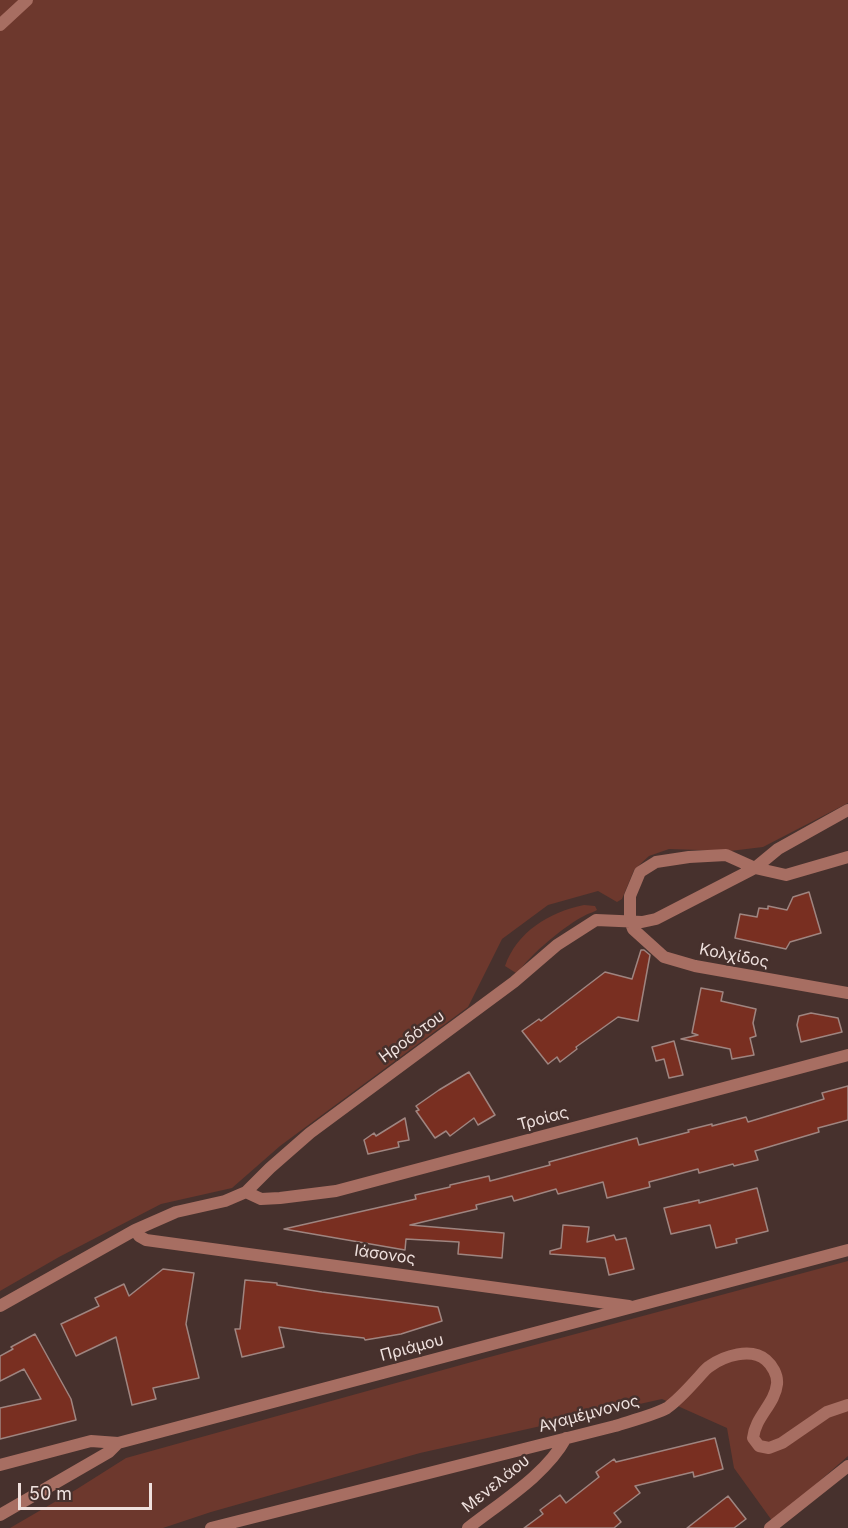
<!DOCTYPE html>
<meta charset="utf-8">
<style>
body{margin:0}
#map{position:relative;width:848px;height:1528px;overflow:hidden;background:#47312d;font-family:Inter,sans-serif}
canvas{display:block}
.scale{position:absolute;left:18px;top:1483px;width:134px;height:27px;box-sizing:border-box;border:3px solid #efe1de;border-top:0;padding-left:8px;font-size:18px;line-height:21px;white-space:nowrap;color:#efe1de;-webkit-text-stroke:4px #47312d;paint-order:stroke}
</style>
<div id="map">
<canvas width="848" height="1528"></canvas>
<div class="scale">50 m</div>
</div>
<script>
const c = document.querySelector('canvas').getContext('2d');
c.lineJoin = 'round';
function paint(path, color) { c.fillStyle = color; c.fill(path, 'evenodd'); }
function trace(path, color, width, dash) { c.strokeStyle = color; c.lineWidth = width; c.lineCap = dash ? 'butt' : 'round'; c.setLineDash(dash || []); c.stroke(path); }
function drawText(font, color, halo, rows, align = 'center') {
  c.font = font + ' Inter,sans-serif'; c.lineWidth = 5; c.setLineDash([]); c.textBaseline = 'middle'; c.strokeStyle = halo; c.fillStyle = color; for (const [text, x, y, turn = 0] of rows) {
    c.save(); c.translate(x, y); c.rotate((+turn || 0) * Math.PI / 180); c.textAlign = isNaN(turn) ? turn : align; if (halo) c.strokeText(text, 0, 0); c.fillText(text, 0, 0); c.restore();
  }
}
paint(new Path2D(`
 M0 0H848V803L763 847 730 851 669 849 649 856 634 870 622 899 617 902 598 891 548 905 502 939 468 1007 280 1146 232 1188 161 1204 59 1257 0 1291Z
 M584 905 595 906 597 910C592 913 589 913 584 916 567 924 528 956 519 972L516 973 505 966C517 932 549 912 584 905Z
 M848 1261V1456L773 1522 734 1468 727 1428 662 1399 420 1453 211 1512 163 1528H10L77 1489 126 1458 486 1358Z`), '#6d382d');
const building = new Path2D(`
 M809 892 821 933 790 942 786 949 735 938 740 914 757 917 759 908 768 909V906L787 910 793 897Z
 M641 950H644L650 955 638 1021 618 1017 576 1047 577 1049 560 1062 557 1057 548 1064 522 1031 539 1019 541 1021 605 972 632 979Z
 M701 988 723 992 721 1001 756 1009 753 1023 756 1036 750 1038 754 1055 732 1059 730 1049 681 1039 698 1035 692 1033Z
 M811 1013 838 1018 842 1032 801 1042 797 1025 799 1016Z
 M674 1041 683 1075 669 1078 664 1059 656 1061 652 1047Z
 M469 1072 495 1115 478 1125 474 1118 450 1136 446 1131 435 1138 416 1111 419 1110 416 1106 439 1090Z
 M848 1086V1120L818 1128 819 1132 755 1151 758 1160 734 1166 733 1164 699 1173 698 1169 649 1182 650 1187 607 1198 603 1182 558 1194 556 1189 514 1201 512 1196 476 1205 477 1209 410 1225 504 1233 502 1258 458 1254 459 1242 406 1239 405 1250 284 1229 416 1199 415 1195 450 1187V1185L489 1176 490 1181 550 1165 549 1162 637 1138 639 1145 689 1132 688 1130 712 1124V1126L746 1117 748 1122 824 1099 822 1093Z
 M405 1118 409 1140 398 1142 399 1147 368 1154 364 1140 374 1133 376 1136Z
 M757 1188 768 1231 736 1239 737 1243 716 1248 710 1225 671 1234 664 1208 699 1200V1203Z
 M563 1225 589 1227 587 1242 614 1235 616 1240 626 1238 634 1269 609 1275 605 1258 550 1254V1251L561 1248Z
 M163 1269 194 1273 186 1324 199 1378 153 1388 156 1399 132 1405 116 1337 76 1356 61 1324 99 1306 95 1298 124 1284 129 1296Z
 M245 1280 277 1283V1285L322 1292 438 1307 442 1321 401 1334 365 1340 364 1338 320 1333 279 1327 284 1347 242 1357 235 1329H240Z
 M35 1334 71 1399 76 1420 0 1439V1408L41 1399 24 1369 0 1381V1356L13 1349 11 1347Z
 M715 1438 723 1469 694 1477 693 1472 635 1486 640 1493 614 1513 621 1522 614 1528H524L543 1514 540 1510 560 1495 566 1503 599 1477 596 1472 614 1459 616 1462Z
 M728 1496 746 1519 734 1528H687Z`);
paint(building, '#792f21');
trace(building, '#9f8580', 1.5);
trace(new Path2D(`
 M0 25 27 0
 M848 857 786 875 755 868 726 855 689 857 656 862 640 872 630 896V921L633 929 664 957 695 966 848 993
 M246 1192 261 1199 280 1198 336 1191 848 1055
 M135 1230 139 1236 146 1240 629 1306
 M0 1306 135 1230 176 1212 225 1201 246 1192 270 1168 310 1133 514 982 557 945 596 920 642 922 656 919 755 868 778 849 848 810
 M0 1465 91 1441 118 1443
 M0 1515 109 1452 118 1443 848 1250
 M211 1528 615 1426C627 1422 657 1414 667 1408 678 1400 688 1389 697 1379 701 1375 705 1369 710 1366 724 1356 751 1347 766 1360 772 1365 778 1375 777 1384 775 1404 755 1417 753 1438L759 1446 769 1448 782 1443 827 1412 848 1405
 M468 1528C501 1502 546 1475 566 1438
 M770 1528 848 1466`), '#a76e62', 12);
drawText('16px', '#efe1de', '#47312d', [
 ["Κολχίδος",734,956,11],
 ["Ηροδότου",412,1037,-36],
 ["Τροίας",543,1119,-15],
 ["Ιάσονος",385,1255,8],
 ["Πριάμου",412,1348,-15],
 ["Αγαμέμνονος",589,1414,-15],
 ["Μενελάου",496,1484,-39]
]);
</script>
